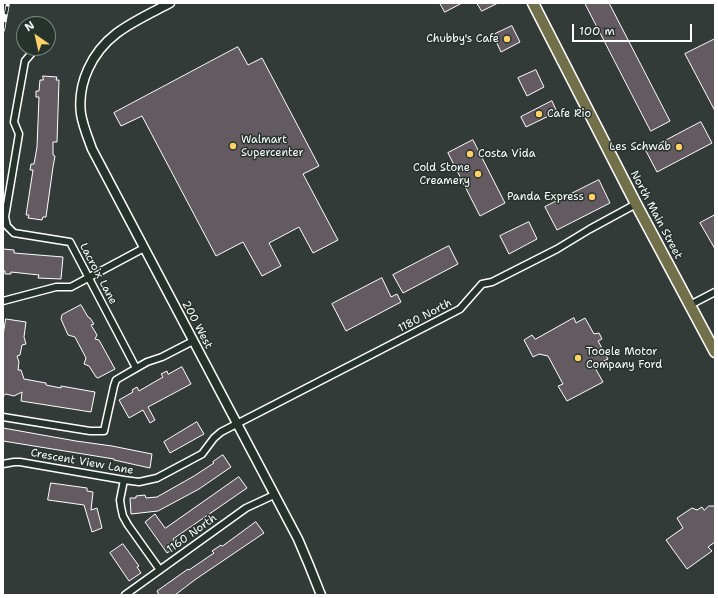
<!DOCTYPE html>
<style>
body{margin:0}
#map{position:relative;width:718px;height:598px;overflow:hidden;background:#323b38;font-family:"Shantell Sans",sans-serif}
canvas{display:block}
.frame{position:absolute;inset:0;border:4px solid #fff;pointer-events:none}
.north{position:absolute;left:16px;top:16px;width:40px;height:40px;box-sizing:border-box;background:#26332d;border:1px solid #7d8581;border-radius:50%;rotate:326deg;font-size:11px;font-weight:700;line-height:16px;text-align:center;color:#fff}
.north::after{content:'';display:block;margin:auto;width:14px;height:18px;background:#ffd166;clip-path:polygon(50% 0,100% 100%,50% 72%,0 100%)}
.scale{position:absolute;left:572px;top:24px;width:120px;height:18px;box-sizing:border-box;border:2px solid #fff;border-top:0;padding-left:5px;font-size:12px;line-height:14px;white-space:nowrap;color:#fff;-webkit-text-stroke:3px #26332d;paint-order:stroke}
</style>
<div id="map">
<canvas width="718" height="598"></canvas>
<div class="frame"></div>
<div class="north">N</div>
<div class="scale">100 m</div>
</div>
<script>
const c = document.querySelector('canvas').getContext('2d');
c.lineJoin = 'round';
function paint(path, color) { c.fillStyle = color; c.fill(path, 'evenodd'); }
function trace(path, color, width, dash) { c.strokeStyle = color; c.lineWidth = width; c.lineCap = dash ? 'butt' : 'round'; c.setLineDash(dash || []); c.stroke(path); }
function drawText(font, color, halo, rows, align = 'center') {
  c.font = font + ' "Shantell Sans",sans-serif'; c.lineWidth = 3; c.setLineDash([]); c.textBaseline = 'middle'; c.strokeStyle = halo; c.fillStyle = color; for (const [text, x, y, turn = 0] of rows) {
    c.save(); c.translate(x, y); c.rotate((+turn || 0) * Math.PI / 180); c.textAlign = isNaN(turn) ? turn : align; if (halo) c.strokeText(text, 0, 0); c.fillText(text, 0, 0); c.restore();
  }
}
const building = new Path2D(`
 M440 3H462L445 12Z
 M477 3H498L482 11Z
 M585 3H609L670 121 651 131Z
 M512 26 520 42 501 52 493 35Z
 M715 39V111L685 54Z
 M238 47 248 65 262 58 319 166 303 174 338 240 313 253 299 227 269 243 281 266 262 276 243 242 216 256 142 116 121 126 114 113Z
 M536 70 544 87 527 96 518 78Z
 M43 76 57 77 56 80H59L57 142H53V155L55 156 53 167 46 217H43L42 220 28 218 29 215H26L33 170H30L31 164H34L37 147 39 97H36V91H39L40 80H43Z
 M552 101 557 112 526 127 521 117Z
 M701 122 712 143 657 172 646 151Z
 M473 140 505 203 480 216 448 153Z
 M599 180 610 203 557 230 545 207Z
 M715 215V249L700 223Z
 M529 222 537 239 509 254 500 236Z
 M449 246 458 264 403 293 393 275Z
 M3 249 14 250V253L63 257 61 279 38 278 39 275 11 272V274H5V271L3 270Z
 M382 278 391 297 397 294 401 302 346 331 332 304Z
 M81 305 88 317 90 318 94 324 91 325 97 335 95 339 99 340 115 369 98 378 96 377 89 366 84 364 86 358 75 337 68 335 61 319 62 315Z
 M574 318 576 323 585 318 594 334 599 333 602 339 598 341 608 359 594 366 603 382 567 401 558 386 563 384 548 356 539 354 533 357 524 340 532 335 535 339Z
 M6 319 26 322 24 337 26 344 22 345 20 355 17 356 19 362 18 370H21L24 379 46 383V385L61 388V386L95 392 91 412 21 401 22 392 14 396 6 394 3 396V336Z
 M182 367 191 384 148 407 155 420 150 423 143 410 129 418 119 400 133 392 132 390 137 387 139 391 163 377 161 374 167 371 168 374Z
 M197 422 204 434 170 453 164 442Z
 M3 428 76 441 112 446 152 454 150 468 114 460V459L3 441Z
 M223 455 231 467 199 489 158 511 131 514 130 498H136V496L145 495 146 498 157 497 194 476 214 463 213 462Z
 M239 477 247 488 173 539 178 546 167 553 145 522 155 514 165 528Z
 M51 483 87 488V491L93 492 91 510 97 508 102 528 92 532 84 505 48 500Z
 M709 506H715V542L708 547 712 551 687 569 666 540 683 528 677 518 692 508 697 510 702 507 704 510Z
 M256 522 264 533 196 579 175 595H159L157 591 188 569 189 570 214 553 212 551 221 545 222 546Z
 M123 544 139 566 137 567 141 573 129 581 110 553Z`);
paint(building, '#645b62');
trace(building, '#fff', 1);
const minor = new Path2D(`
 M36 48 25 61 14 122 19 134 5 217 7 226 14 233 70 242 136 368
 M3 301 56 287H71L144 248
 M690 305 715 292
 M3 417 90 431H104L114 386 116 380 121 377 147 362 162 357 193 341
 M3 464 14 462H20L124 480 139 482 157 478 202 454 214 438 221 432 460 309 482 284 492 282 557 249 590 229 636 204
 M124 480 120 500 121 507 123 516 128 525 160 570
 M125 595 246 508 274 495`);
const tertiary = new Path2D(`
 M170 3C153 12 133 21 117 33 92 52 77 83 81 114 83 126 88 138 92 149L298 539 309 565 321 595`);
const trunk = new Path2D(`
 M533 3 636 204 715 352`);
trace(minor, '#fff', 9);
trace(tertiary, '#fff', 11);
trace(trunk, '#fff', 13);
trace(minor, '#26332d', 6);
trace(tertiary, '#26332d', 8);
trace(trunk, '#71704a', 10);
const rail = new Path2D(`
 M3 30 8 3`);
trace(rail, '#fff', 4);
trace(rail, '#26332d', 2.5, [8]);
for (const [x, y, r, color] of [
 [507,39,4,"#ffd166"],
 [539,114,4,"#ffd166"],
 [233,146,4,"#ffd166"],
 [679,147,4,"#ffd166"],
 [470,154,4,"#ffd166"],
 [478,174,4,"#ffd166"],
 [592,197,4,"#ffd166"],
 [578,358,4,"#ffd166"]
]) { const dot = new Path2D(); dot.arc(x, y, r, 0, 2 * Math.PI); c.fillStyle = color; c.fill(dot); trace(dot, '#26332d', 1.5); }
drawText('11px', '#fff', '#26332d', [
 ["Chubby's Cafe",499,39],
 ["Cafe Rio",547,114,"left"],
 ["Walmart",241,140,"left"],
 ["Supercenter",241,153,"left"],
 ["Les Schwab",671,147],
 ["Costa Vida",478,154,"left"],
 ["Cold Stone",470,168],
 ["Creamery",470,181],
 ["Panda Express",584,197],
 ["Tooele Motor",586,352,"left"],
 ["Company Ford",586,365,"left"]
], 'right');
drawText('11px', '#fff', '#26332d', [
 ["North Main Street",656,215,62],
 ["Lacroix Lane",98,274,62],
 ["1180 North",425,316,-28],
 ["200 West",197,325,62],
 ["Crescent View Lane",82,462,10],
 ["1160 North",192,534,-36]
]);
</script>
